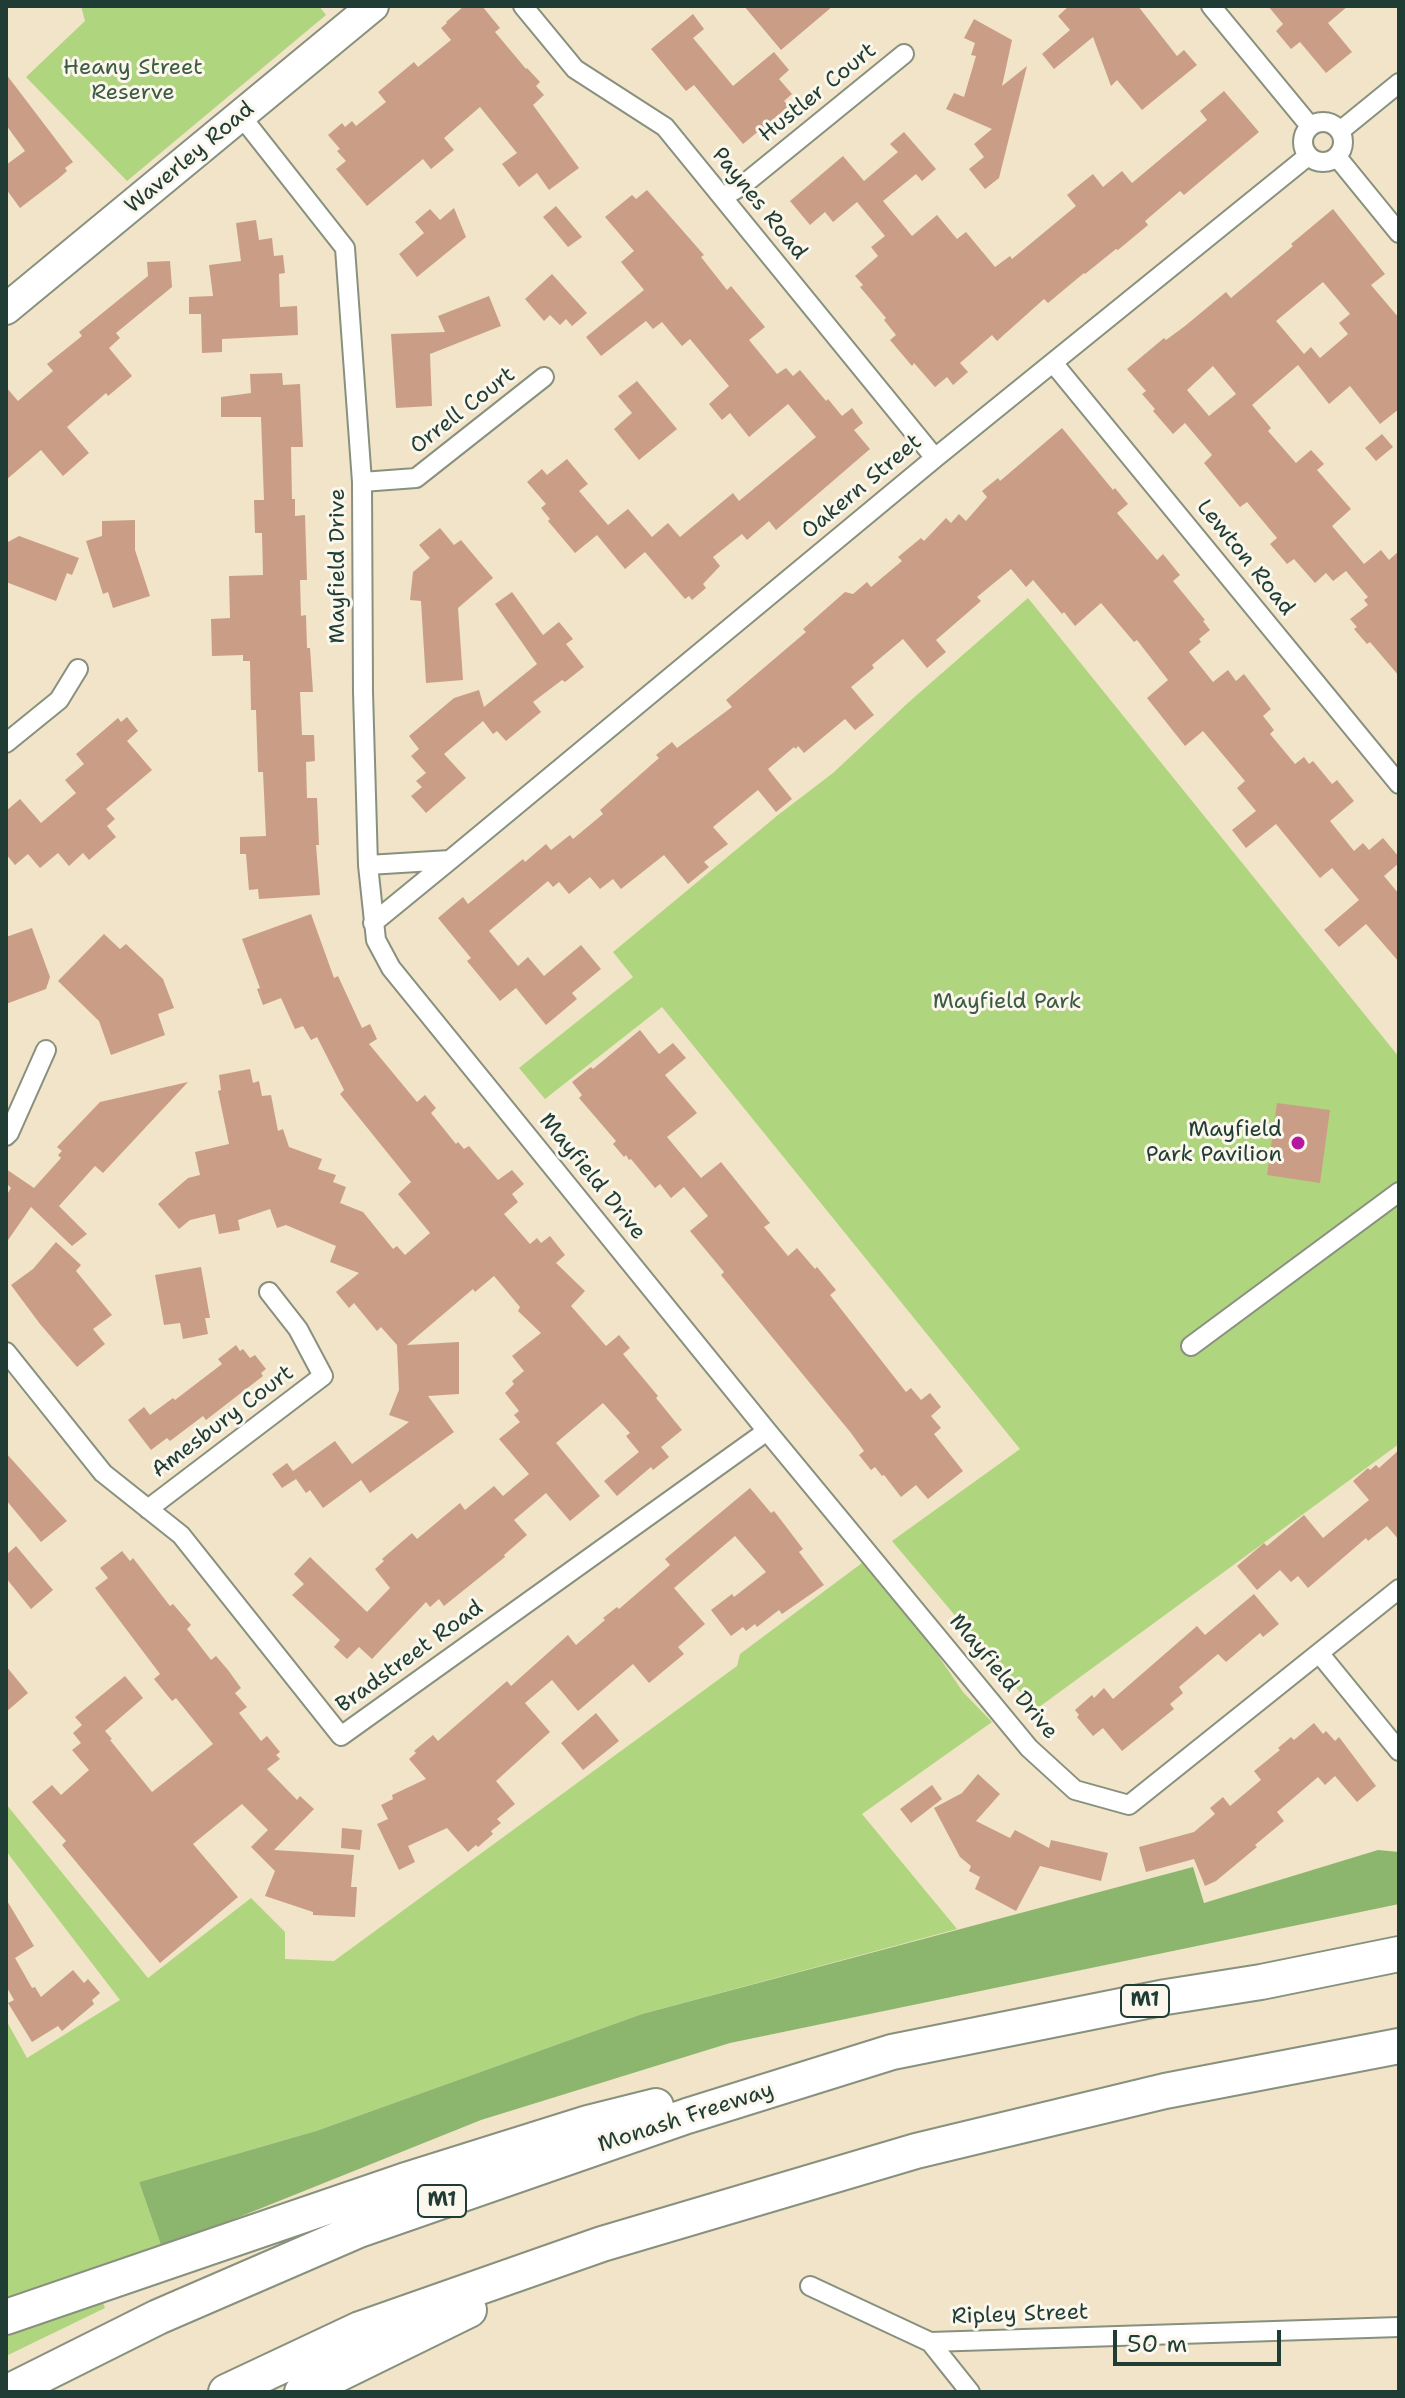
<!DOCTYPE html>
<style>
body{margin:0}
#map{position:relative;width:1405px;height:2398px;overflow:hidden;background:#f1e4c8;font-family:"Shantell Sans",sans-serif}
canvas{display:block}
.frame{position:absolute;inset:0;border:8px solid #1f3d34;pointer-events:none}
.scale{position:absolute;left:1113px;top:2330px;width:168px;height:36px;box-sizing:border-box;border:4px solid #1f3d34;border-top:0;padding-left:10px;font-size:24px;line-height:28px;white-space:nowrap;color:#1f3d34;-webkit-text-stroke:6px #fbf7ec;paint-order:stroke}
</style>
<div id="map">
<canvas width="1405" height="2398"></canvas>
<div class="frame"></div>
<div class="scale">50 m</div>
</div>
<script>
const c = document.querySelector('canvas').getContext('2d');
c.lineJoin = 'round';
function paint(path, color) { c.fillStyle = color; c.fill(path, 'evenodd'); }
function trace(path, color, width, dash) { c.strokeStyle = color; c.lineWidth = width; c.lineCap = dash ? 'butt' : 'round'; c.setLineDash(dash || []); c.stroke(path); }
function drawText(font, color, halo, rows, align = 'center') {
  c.font = font + ' "Shantell Sans",sans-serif'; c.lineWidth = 6; c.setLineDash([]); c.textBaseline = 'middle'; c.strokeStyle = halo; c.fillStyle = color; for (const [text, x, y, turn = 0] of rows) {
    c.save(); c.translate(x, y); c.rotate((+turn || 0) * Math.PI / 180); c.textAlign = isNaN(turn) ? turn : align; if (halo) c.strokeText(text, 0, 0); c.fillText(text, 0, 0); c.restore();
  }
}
paint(new Path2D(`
 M81 6H319L326 15 127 181 26 77 85 21Z
 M1028 598 1399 1057V1444L1035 1710 892 1541 1020 1449 662 1007 545 1099 519 1068 633 977 613 952 778 815 833 773 910 701Z
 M862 1563 931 1645 963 1692 992 1722 862 1814 957 1929 642 2014 316 2131 139 2182 162 2248 6 2297V2020L27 2058 120 2000 6 1851V1804L148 1978 251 1898 285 1932V1959L334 1961 737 1666 740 1654Z
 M101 2298 105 2308 6 2356V2330Z`), '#b0d57f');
paint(new Path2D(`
 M1378 1850 1399 1852V1904L730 2043 481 2120 162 2248 139 2182 316 2131 642 2014 1193 1867 1204 1903Z`), '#8cb66e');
paint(new Path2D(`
 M464 6H482L500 28 495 32 526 69 527 68 540 82 536 86 544 95 533 105 579 168 549 190 537 173 519 187 502 164 517 153 480 107 444 138 454 150 431 169 423 159 367 206 336 169 346 161 337 151 340 149 328 135 342 123 345 127 352 121 356 126 386 102 378 92 414 62 418 67 451 40 441 28 447 23 446 22Z
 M744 6H833L781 50Z
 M1069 6H1138L1177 56 1184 50 1197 65 1142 110 1117 80 1111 86 1093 37 1054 69 1042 54 1070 30 1058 16Z
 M1268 6H1348L1328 23 1352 52 1326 73 1300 42 1291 49 1276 31 1283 24Z
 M693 14 704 29 693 38 733 86 774 52 789 70 779 79 792 94 784 101 789 106 743 144 694 85 686 91 651 49Z
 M974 19 1012 40 1002 86 1027 66 999 178 985 189 969 169 984 157 974 144 992 129 946 109 954 93 964 97 976 56 971 55 975 43 964 38Z
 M6 74 73 162 65 168 67 171 58 179 20 208 6 189V165L25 151 6 125Z
 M1224 91 1259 132 1184 195 1180 191 1145 221 1148 225 1118 250 1116 249 1085 274 1084 273 1048 303 1044 299 997 341 992 335 960 363 968 372 953 385 947 377 935 387 914 363 912 366 890 340 896 335 884 320 886 318 860 287 863 285 855 276 878 256 871 247 885 236 857 202 833 222 825 212 810 225 790 201 843 156 864 181 898 152 890 144 904 132 936 169 922 181 916 174 883 201 912 236 937 215 957 239 966 232 995 267 1010 256 1012 259 1076 206 1067 195 1093 174 1103 187 1122 171 1132 183 1207 120 1200 111Z
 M647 190 704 255 701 257 727 290 731 286 765 327 749 340 777 374 786 368 793 376 800 370 826 401 828 399 842 416 852 408 863 423 854 430 870 449 776 530 769 521 747 540 742 534 713 557 720 566 703 584 706 588 692 600 689 596 685 599 645 552 625 569 597 535 575 553 548 521 550 519 541 508 546 504 527 482 542 469 547 475 567 459 588 484 579 491 608 525 628 509 652 537 668 523 680 537 733 493 739 501 816 437 788 404 749 437 730 413 722 420 709 404 729 386 690 339 682 346 662 322 653 329 646 321 601 356 586 337 644 290 621 262 634 251 605 217 632 195 636 199Z
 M556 206 582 237 568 247 543 217Z
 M454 208 466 237 417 277 399 254 424 233 415 222 430 209 440 220Z
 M1333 209 1385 274 1371 285 1399 318V409L1380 424 1350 386 1329 404 1298 365 1252 405 1271 428 1268 431 1296 463 1311 450 1324 464 1317 470 1351 509 1332 526 1364 564 1381 550 1389 560 1399 551V676L1370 642 1367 644 1354 629 1357 627 1350 619 1368 605 1364 600 1368 597 1346 571 1333 581 1326 573 1315 583 1294 559 1287 564 1270 544 1277 538 1247 502 1240 507 1204 463 1212 455 1185 423 1173 434 1153 411 1155 409 1142 394 1146 391 1127 369 1164 338 1166 340 1185 326 1226 292 1231 298 1293 246 1291 244ZM1323 282 1350 314 1339 323 1348 334 1320 358 1311 347 1304 354 1276 321ZM1213 366 1236 394 1209 416 1187 390Z
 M256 220 259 240 272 238 274 256 283 255 285 273 279 274 280 307 297 306 298 335 222 339V352L202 353 201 314H189V297L213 296 209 265 241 261 236 223Z
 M170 261 172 287 116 333 120 338 109 348 132 376 108 396 106 393 67 427 89 453 63 476 41 450 6 480V387L18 401 53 371 47 364 82 336 79 332 148 276 147 262Z
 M552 274 587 313 572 326 566 319 560 325 550 315 544 321 525 299Z
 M489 296 501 326 430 354 432 406 396 408 391 334 445 332 438 316Z
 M282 373 283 385 300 384 303 447H291L292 499H295V516L305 515 307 580H300L301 616 306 615 307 648H310L313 692H300L302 735H314L315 761 306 762 307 798H317L319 845H316L320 895 259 899 258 889 249 890 246 854H240V837L266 836 263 772H258L256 710H251L250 661H243V655L212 656 211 619 230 618 229 576 263 575 262 533H255L254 500H264L261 417H221V397L251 393 250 374Z
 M637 381 677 429 639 460 614 429 632 413 618 396Z
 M1062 428 1113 490 1115 488 1128 504 1117 513 1157 560 1163 554 1180 575 1173 581 1205 620 1203 621 1210 630 1199 639 1201 642 1189 652 1213 682 1228 670 1236 681 1244 674 1271 709 1263 716 1274 730 1270 734 1295 764 1304 757 1309 764 1313 761 1332 784 1337 780 1354 801 1330 821 1354 851 1363 843 1369 850 1383 838 1399 857V863L1384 876 1399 894V962L1366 924 1339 947 1324 930 1359 900 1332 868 1320 878 1276 824 1246 848 1232 830 1256 811 1237 788 1245 781 1203 731 1185 746 1147 698 1168 680 1137 640 1134 642 1101 603 1075 626 1064 612 1062 614 1033 580 1026 587 1011 569 977 597 981 601 936 640 946 652 927 668 903 639 872 665 874 668 851 687 874 715 855 730 845 719 804 753 798 746 796 749 794 747 768 769 792 799 776 812 758 790 713 827 728 844 704 862 709 867 688 884 664 855 621 889 613 879 600 889 590 877 569 894 559 882 553 887 548 881 489 931 518 966 528 957 544 976 581 945 601 969 572 993 577 999 546 1025 516 988 500 1001 467 961 471 958 438 918 463 897 468 904 523 859 525 862 546 844 551 850 570 835 573 839 603 814 600 810 659 758 656 755 672 742 677 748 732 707 726 700 806 632 803 629 837 599 845 592 853 594 867 582 871 587 902 561 898 557 921 538 924 541 946 518 951 523 959 514 966 521 987 497 982 491 998 478 1000 481Z
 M1382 434 1393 447 1376 461 1365 448Z
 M135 520V550L150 596 113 608 108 592 103 594 86 541 102 536V521Z
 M440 528 454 545 461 540 493 578 458 608 463 680 426 683 421 601 410 600 413 572 430 558 419 545Z
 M19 536 79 558 72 575 67 573 56 601 6 582V543Z
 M512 592 543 635 559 622 573 639 566 644 584 667 565 682 562 680 533 702 541 712 506 741 497 731 493 734 483 721 444 754 466 778 426 813 411 796 422 787 416 781 426 773 411 756 419 749 409 736 454 698 479 690 484 707 537 664 495 604Z
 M127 717 138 731 127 741 152 770 106 809 115 819 107 826 116 837 89 860 83 853 69 866 58 853 40 868 28 854 15 865 6 854V811L20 799 41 823 76 793 65 780 84 764 76 754 118 718 121 722Z
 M311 914 334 978 338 976 362 1028 370 1024 377 1039 369 1044 417 1102 425 1095 436 1108 431 1113 456 1144 458 1142 464 1149 469 1146 498 1180 512 1170 524 1184 512 1194 518 1202 504 1214 530 1244 537 1238 541 1243 550 1236 565 1255 556 1263 585 1291 571 1306 606 1346 619 1335 630 1348 623 1354 658 1396 656 1398 682 1430 661 1447 669 1457 653 1470 651 1467 617 1496 604 1481 639 1452 626 1436 630 1433 603 1403 556 1443 600 1496 570 1521 546 1493 514 1520 527 1535 504 1555 505 1557 444 1606 439 1599 430 1607 426 1602 372 1659 359 1647 347 1659 334 1647 340 1640 292 1595 304 1584 294 1574 310 1557 367 1612 390 1588 375 1569 384 1561 382 1559 412 1533 417 1539 460 1503 465 1510 494 1486 503 1496 529 1474 499 1439 520 1422 514 1415 519 1411 505 1393 514 1384 512 1381 524 1371 512 1356 541 1333 518 1311 520 1307 494 1276 475 1292 473 1289 407 1345 459 1342V1394L428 1396 454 1432 370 1493 361 1480 323 1508 310 1490 306 1493 296 1479 282 1488 272 1474 287 1463 293 1471 335 1441 352 1464 409 1422 389 1415 399 1390 397 1345 381 1327 377 1331 354 1303 349 1308 336 1292 359 1273 330 1262 336 1246 286 1225 277 1228 270 1209 238 1220 240 1230 219 1234 215 1214 190 1220 179 1229 158 1204 188 1178 200 1175 195 1152 229 1144 218 1091 221 1090 219 1075 250 1069 253 1083 259 1081 262 1096 271 1095 278 1131 283 1129 289 1147 322 1159 318 1169 336 1175 333 1182 346 1187 340 1203 363 1212 393 1249 397 1246 405 1255 430 1233 398 1194 411 1182 340 1094 344 1090 317 1037 311 1040 303 1026 295 1029 281 998 263 1005 257 989 260 988 242 939Z
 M32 928 50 977 46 989 6 1004V937Z
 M104 934 120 949 126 944 163 979 174 1008 158 1014 165 1035 111 1055 99 1021 58 981Z
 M640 1030 659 1054 673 1043 686 1058 665 1075 697 1113 667 1137 701 1178 721 1162 770 1223 764 1227 788 1256 797 1248 815 1269 817 1267 836 1290 830 1295 906 1392 911 1388 921 1400 930 1393 941 1407 931 1416 941 1428 934 1434 963 1471 928 1499 916 1485 901 1497 884 1475 882 1476 875 1467 871 1470 859 1455 864 1451 851 1433 721 1275 724 1272 690 1231 708 1216 684 1187 671 1198 660 1184 655 1188 631 1159 629 1160 626 1155 624 1157 613 1144 616 1141 579 1098 582 1095 572 1082 591 1067 593 1069Z
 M188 1082 103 1173 95 1166 59 1206 87 1234 72 1246 31 1207 6 1243V1196L11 1188 6 1183V1169L34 1188 61 1158 58 1155 62 1151 57 1147 100 1102Z
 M1277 1103 1330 1110 1320 1183 1267 1175Z
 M56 1242 81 1265 76 1271 112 1315 93 1329 105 1344 77 1367 40 1324 11 1285 33 1269Z
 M201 1267 210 1318H205L208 1334 183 1339 180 1323 164 1325 155 1275Z
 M236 1345 240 1351 243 1349 250 1358 255 1355 266 1369 261 1373 263 1376 206 1420 203 1416 170 1441 167 1438 151 1450 128 1420 144 1407 150 1415 173 1398 175 1400 222 1364 218 1359Z
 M1399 1450V1540L1387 1526 1368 1541 1366 1538 1308 1588 1298 1576 1291 1582 1280 1570 1257 1590 1237 1566 1264 1543 1267 1546 1304 1515 1323 1538 1369 1500 1353 1481 1368 1468 1370 1470 1376 1465 1379 1468Z
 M6 1453 67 1521 41 1542 6 1500Z
 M750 1488 771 1513 774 1511 784 1524 803 1549 799 1552 824 1585 782 1614 779 1610 757 1627 755 1624 746 1631 743 1627 731 1636 711 1610 732 1594 734 1597 766 1572 735 1536 674 1588 705 1624 678 1647 684 1654 649 1683 633 1664 578 1711 552 1680 525 1703 550 1732 496 1781 515 1804 497 1819 501 1823 491 1831 493 1834 478 1847 476 1845 468 1852 447 1828 408 1846 415 1862 399 1870 377 1824 388 1819 381 1805 393 1799 392 1795 426 1779 409 1759 416 1753 414 1751 433 1735 438 1741 507 1681 511 1686 568 1635 576 1645 605 1620 603 1618 617 1607 619 1609 670 1565 665 1559Z
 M16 1546 53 1590 31 1609 6 1578V1555Z
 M122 1551 130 1561 133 1558 170 1606 173 1604 191 1625 187 1629 211 1660 216 1656 228 1670 241 1688 235 1693 247 1707 239 1713 261 1741 267 1736 280 1752 276 1755 280 1759 267 1769 297 1800 300 1796 314 1809 274 1850 354 1855 351 1887H357L355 1917 313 1915V1912L265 1896 275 1871 251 1847 268 1830 242 1804 193 1844 238 1897 160 1963 62 1845 66 1841 32 1802 52 1785 61 1795 89 1770 72 1750 81 1743 73 1733 82 1725 75 1717 125 1676 143 1698 105 1731 112 1739 110 1740 152 1792 213 1744 176 1698 172 1701 154 1679 160 1674 95 1588 108 1578 100 1568Z
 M1254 1594 1279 1624 1263 1637 1260 1633 1226 1662 1218 1654 1179 1687 1183 1693 1170 1704 1174 1709 1122 1751 1103 1728 1093 1736 1077 1717 1079 1715 1075 1710 1092 1695 1094 1698 1104 1688 1113 1699 1197 1626 1205 1635Z
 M6 1666 28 1693 6 1712Z
 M596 1713 619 1741 583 1770 561 1743Z
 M1314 1723 1323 1734 1326 1731 1335 1741 1339 1737 1376 1786 1357 1802 1335 1776 1325 1785 1318 1777 1277 1812 1284 1821 1255 1845 1257 1847 1216 1881 1205 1886 1194 1859 1146 1872 1139 1847 1194 1832 1215 1814 1210 1808 1223 1797 1230 1806 1261 1780 1254 1771 1280 1750 1278 1748 1291 1737 1294 1740Z
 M978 1774 1000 1794 976 1821 1010 1838 1015 1830 1049 1848 1051 1840 1108 1853 1101 1881 1040 1866 1016 1911 975 1889 980 1877 969 1871 971 1866 960 1857 934 1808 962 1793Z
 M932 1785 942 1799 911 1823 900 1809Z
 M342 1828 362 1830 360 1850 341 1848Z
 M6 1899 34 1946 15 1958 32 1988 35 1987 41 1997 73 1970 84 1983 88 1979 100 1993 92 2000 94 2004 62 2031 58 2026 32 2042 8 2003 14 2000 6 1986Z`), '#ca9e86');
const street = new Path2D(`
 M523 6 575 69 665 127 935 458
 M1211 6 1310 126
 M241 116 345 248 362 482 363 692 368 865 376 940 391 968 767 1431 1029 1748 1075 1790 1129 1805 1399 1589
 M1303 142a20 20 0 1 1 40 0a20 20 0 1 1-40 0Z
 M1340 131 1399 83
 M1337 157 1399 233
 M723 197 743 185 904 54
 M1054 364 1399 784
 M362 482 416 478 544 377
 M6 743 59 700 78 669
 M450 860 935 458 1308 156
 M368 865 450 860 373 923
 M6 1136 9 1133 46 1050
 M1191 1346 1399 1192
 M6 1352 103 1473 181 1535 341 1736 767 1431
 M148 1509 323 1376 298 1329 269 1292
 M1319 1653 1399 1751
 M810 2286 930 2342 970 2392
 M930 2342 1399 2327`);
const primary = new Path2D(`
 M6 309 373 6`);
const highway = new Path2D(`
 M6 2317 403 2181 588 2123 656 2106
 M8 2392 158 2317 359 2230 687 2116 892 2052 1166 1997 1261 1982 1399 1954
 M226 2392 360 2329 602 2244 916 2151 1165 2091 1399 2046
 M302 2392 469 2310`);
trace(street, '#88907e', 22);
trace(primary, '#88907e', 34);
trace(highway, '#88907e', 38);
trace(street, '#fff', 18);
trace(primary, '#fff', 30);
trace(highway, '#fff', 34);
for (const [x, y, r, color] of [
 [1298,1143,8,"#b5179e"]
]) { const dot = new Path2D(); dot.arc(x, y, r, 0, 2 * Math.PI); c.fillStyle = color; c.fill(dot); trace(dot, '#fbf7ec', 3); }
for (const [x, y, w] of [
 [1145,2001,48],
 [442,2201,48]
]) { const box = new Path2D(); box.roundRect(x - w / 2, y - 16, w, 32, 6); c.fillStyle = '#fbf7ec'; c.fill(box); trace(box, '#1f3d34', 2); }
drawText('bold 20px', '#1f3d34', null, [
 ["M1",1145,2001],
 ["M1",442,2201]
]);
drawText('22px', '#3c5b43', '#fbf7ec', [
 ["Heany Street",133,68],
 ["Reserve",133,93],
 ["Mayfield Park",1007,1002]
]);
drawText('22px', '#1f3d34', '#fbf7ec', [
 ["Hustler Court",818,93,-39],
 ["Waverley Road",190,158,-40],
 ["Paynes Road",759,204,51],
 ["Orrell Court",463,411,-38],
 ["Oakern Street",862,487,-40],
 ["Lewton Road",1245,558,51],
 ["Mayfield Drive",338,566,-90],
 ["Mayfield Drive",592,1177,51],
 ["Amesbury Court",223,1422,-37],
 ["Bradstreet Road",410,1657,-36],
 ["Mayfield Drive",1003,1677,50],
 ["Monash Freeway",686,2118,-18],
 ["Ripley Street",1020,2315,-2]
]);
drawText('22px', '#1f3d34', '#fbf7ec', [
 ["Mayfield",1282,1130],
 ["Park Pavilion",1282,1155]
], 'right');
</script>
